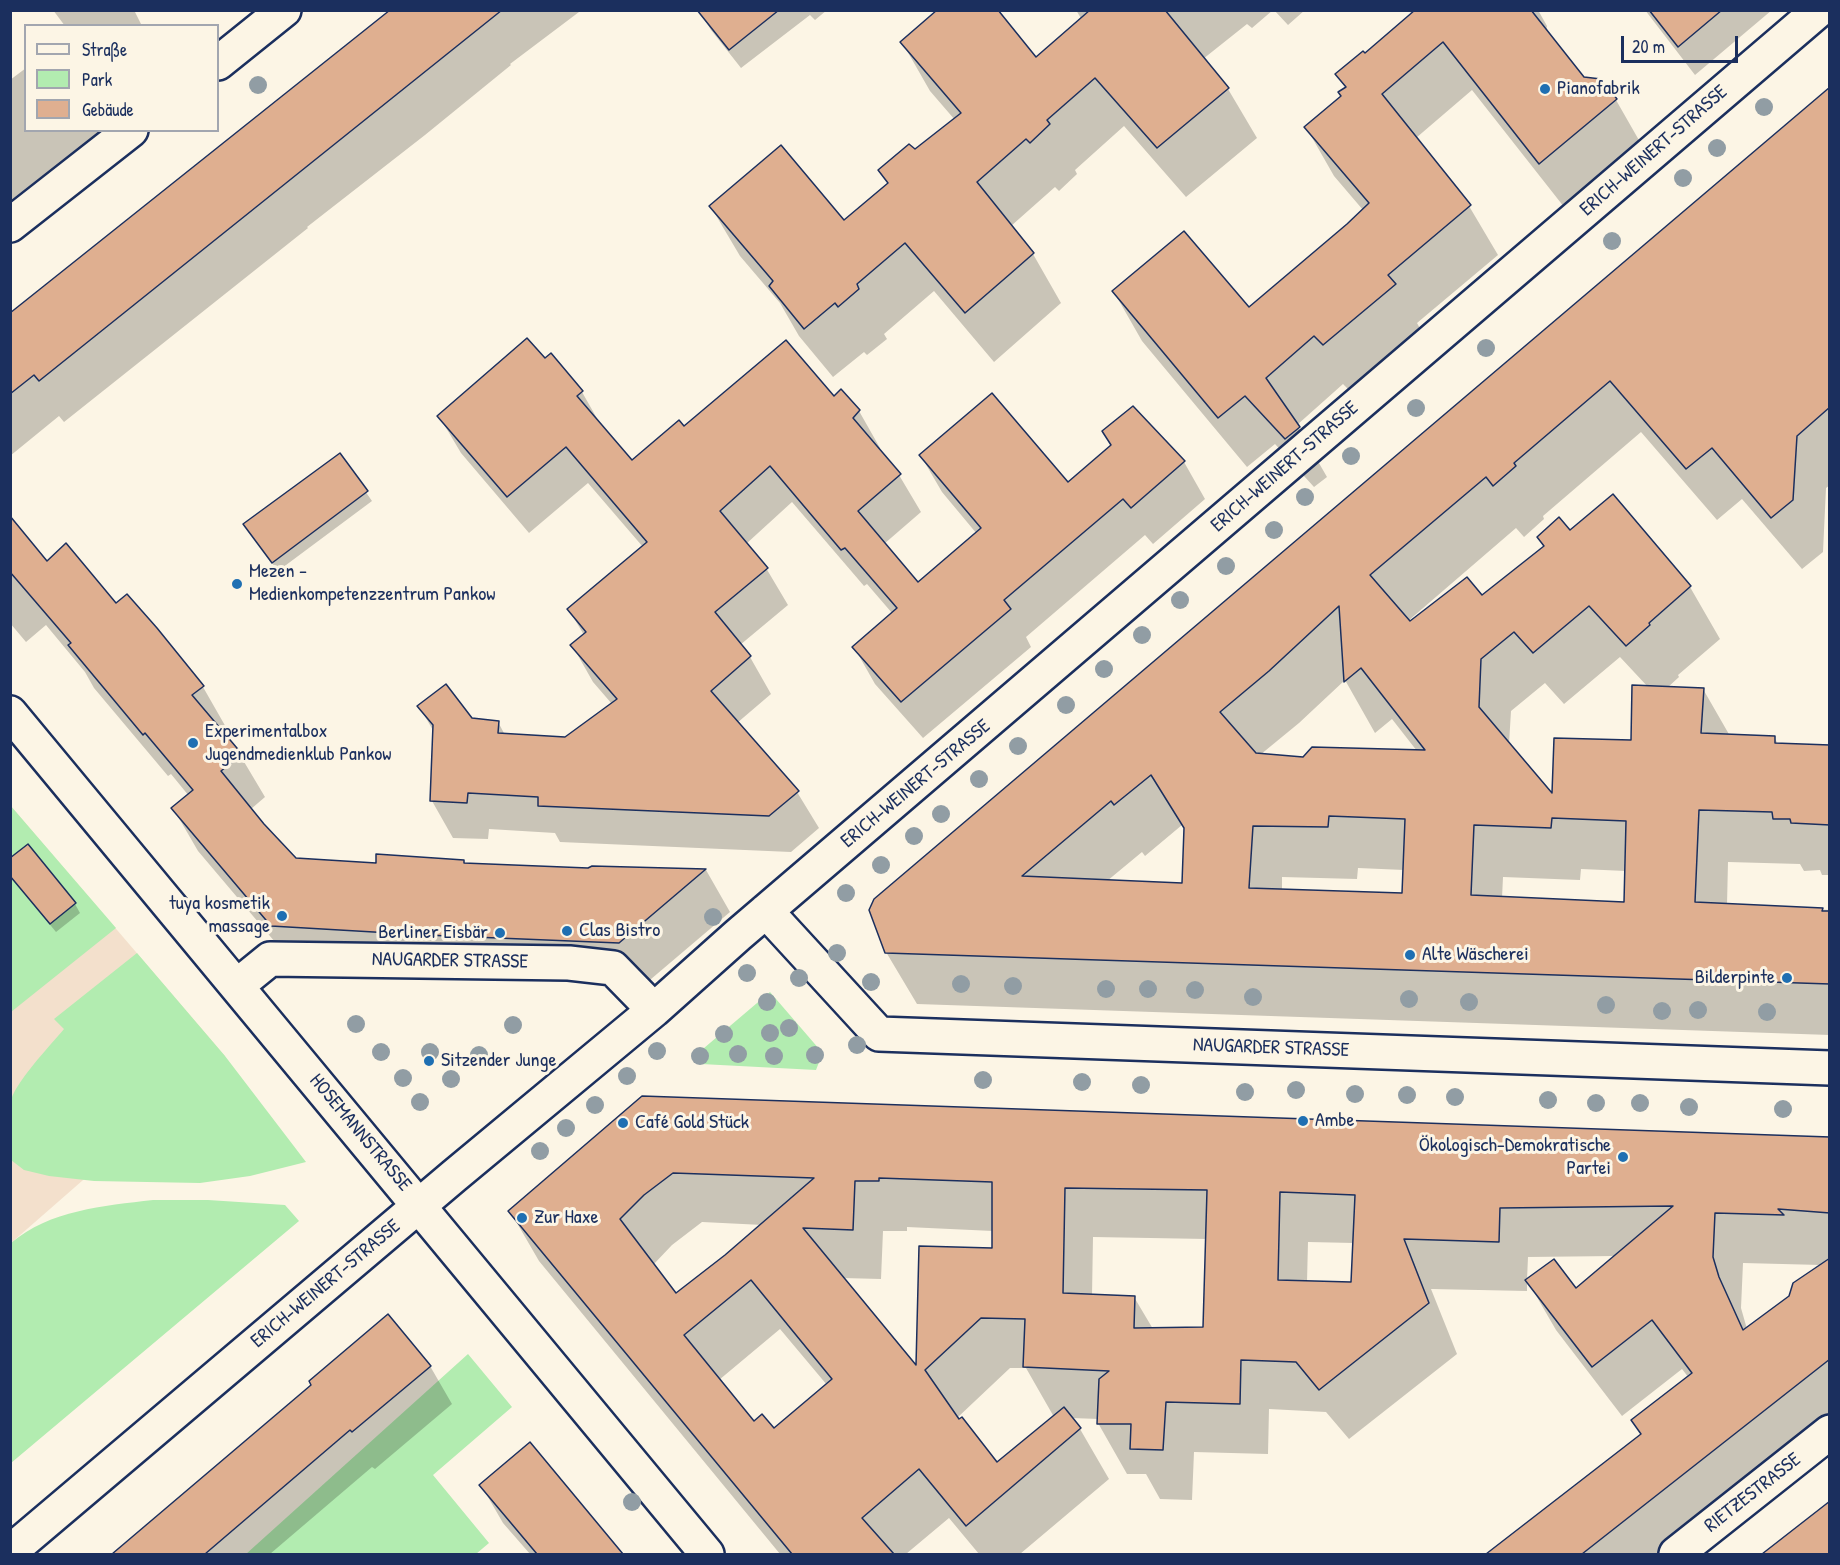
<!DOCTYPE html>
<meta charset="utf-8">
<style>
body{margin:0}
#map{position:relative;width:1840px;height:1565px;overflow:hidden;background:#fcf5e5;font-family:"Patrick Hand",sans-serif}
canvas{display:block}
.frame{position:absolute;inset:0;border:12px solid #1b2f5e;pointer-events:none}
.legend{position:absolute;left:24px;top:24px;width:195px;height:108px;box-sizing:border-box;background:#fcf5e5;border:2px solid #a2a6af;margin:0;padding:8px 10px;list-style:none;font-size:18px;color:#1b2f5e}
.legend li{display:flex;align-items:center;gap:12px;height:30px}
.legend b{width:30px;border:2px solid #a2a6af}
.scale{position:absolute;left:1621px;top:36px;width:117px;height:27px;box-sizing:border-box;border:3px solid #1b2f5e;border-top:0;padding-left:8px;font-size:18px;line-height:21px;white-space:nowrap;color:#1b2f5e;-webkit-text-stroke:4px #fcf5e5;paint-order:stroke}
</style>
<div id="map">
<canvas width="1840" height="1565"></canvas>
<div class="frame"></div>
<ul class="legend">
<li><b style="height:8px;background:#fcf5e5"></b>Straße</li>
<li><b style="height:16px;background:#b2ecb0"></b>Park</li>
<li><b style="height:16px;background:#dfaf90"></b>Gebäude</li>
</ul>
<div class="scale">20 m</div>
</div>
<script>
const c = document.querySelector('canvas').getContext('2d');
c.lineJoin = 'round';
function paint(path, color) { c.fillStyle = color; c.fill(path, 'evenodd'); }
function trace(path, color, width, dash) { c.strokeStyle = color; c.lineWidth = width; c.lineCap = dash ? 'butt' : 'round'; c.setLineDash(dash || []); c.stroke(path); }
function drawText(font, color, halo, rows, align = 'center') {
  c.font = font + ' "Patrick Hand",sans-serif'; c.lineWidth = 6; c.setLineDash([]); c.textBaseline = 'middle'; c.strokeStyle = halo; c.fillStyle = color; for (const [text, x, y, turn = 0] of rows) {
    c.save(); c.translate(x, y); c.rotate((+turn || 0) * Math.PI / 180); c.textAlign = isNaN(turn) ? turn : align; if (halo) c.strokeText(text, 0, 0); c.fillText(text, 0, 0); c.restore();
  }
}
paint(new Path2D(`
 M10 805 225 1056 11 1243H10Z`), '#f3e0cc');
paint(new Path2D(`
 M10 805 116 928 11 1012H10Z
 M137 953 225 1056 306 1162 250 1176 200 1183 94 1181 49 1176 24 1170 11 1160C10 1142 8 1122 10 1104 13 1084 50 1046 64 1029L54 1019Z
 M770 992 820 1050 821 1057 816 1070 701 1064 697 1054Z
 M153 1200H208L285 1205 299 1221 11 1463V1243C50 1210 103 1206 153 1200Z
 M468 1354 512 1407 433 1475 489 1543 476 1554H246Z`), '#b2ecb0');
paint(new Path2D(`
 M53 10H134L142 26H65Z
 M392 10 579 12 510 64 511 65 425 135 307 227 308 228 64 422 59 416 10 456V315Z
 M827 10 815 20 810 15 741 68 711 30 699 11Z
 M932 10H996L1036 59 1082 20 1076 10H1273L1252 28 1247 24 1203 59 1228 89 1257 138 1186 197 1124 126 1075 170 1077 174 1059 191 1055 187 1011 226 1033 254 1061 303 994 362 934 291 884 334 887 339 867 355 864 352 833 377 799 336 780 303 740 256 711 207 844 222 889 185 880 170 915 151 955 120 930 91 902 42 935 14Z
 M1274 10H1305L1288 25Z
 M1409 10H1538L1547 26 1546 32 1584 79 1600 81 1616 100 1644 149 1568 212 1472 90 1416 138 1469 206 1498 255 1417 323 1423 334 1352 393 1343 384 1297 425 1327 477 1314 487 1275 444 1247 467 1142 341 1114 292 1249 309 1363 210 1334 176 1306 127 1342 97 1346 89 1337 74 1365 55 1412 15Z
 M1645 10H1772L1695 75Z
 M26 68V130H116L10 215V80Z
 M1830 89V485L1826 488 1823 552 1802 569 1742 499 1717 520 1641 432 1543 516 1544 519 1524 537 1516 528 1408 621 1410 623 1482 597 1544 548 1539 538 1570 532 1690 587 1720 639 1678 675 1679 677 1667 688 1703 689 1730 736 1774 737 1778 744 1830 745V875H1822L1820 870 1804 871 1800 864 1728 862 1727 905 1830 910V1035L917 1004 886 952ZM1620 657 1648 687 1632 742 1553 797 1509 744 1511 711 1545 683 1564 704ZM1345 680 1375 733 1392 719 1417 751 1304 758 1260 755 1299 723ZM1182 825 1185 831 1183 885 1107 881 1142 852 1145 856ZM1358 868 1404 870V894L1282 891V877L1357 879ZM1581 869 1626 871V903L1502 898 1503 877 1580 880Z
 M545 360 582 392 603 429 632 462 683 428 834 398 859 411 880 448 879 450 899 475 921 512 884 544 918 584 977 534 942 492 921 456 1068 484 1112 446 1133 408 1184 462 1205 499 1153 544 1145 535 1026 637 1031 647 923 738 875 684 854 647 892 613 867 584 864 586 792 502 746 544 766 568 788 605 740 645 750 657 771 694 737 723 797 792 819 828 791 852 560 842 555 833 489 829 488 839 453 838 432 801 434 732 419 706 471 719 498 722 505 735 565 738 612 704 593 682 572 645 584 635 569 610 643 547 588 483 529 533 461 453 439 416Z
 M340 455 372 501 278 571 251 534Z
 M10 518 47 563 115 605 203 687 227 729 222 733 240 755 265 797 251 809 296 860 377 864 464 861 465 864 589 870 592 867 706 870 730 912 644 985 451 977 297 968 198 851 173 808 189 796 171 774 168 776 94 688 85 672 46 625 26 642 10 623Z
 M10 876 75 904 80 913 56 932Z
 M643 1097 1830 1139V1432L1674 1554H1488L1642 1435 1689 1378 1682 1369 1622 1416 1556 1330 1527 1280V1291L1431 1289 1457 1354 1349 1439 1326 1412 1269 1409 1268 1454 1194 1452 1192 1500 1160 1499 1146 1474H1127L1098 1423 1099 1419 1071 1418 1080 1429 1109 1479 1020 1554H979L949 1518 906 1554H780L539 1261 510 1211ZM702 1222 763 1225 676 1296 653 1265 672 1245ZM907 1227 993 1231 994 1250 918 1369 842 1278 881 1279 883 1231H907ZM1093 1237 1207 1239 1204 1329H1153L1134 1297 1092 1296ZM1308 1242 1354 1243 1352 1284 1307 1282ZM1616 1256 1576 1290 1527 1280 1528 1257ZM1743 1263 1821 1265 1790 1297 1747 1329 1741 1308ZM780 1329 827 1385 773 1430 754 1423 719 1380ZM1010 1368H1026L1054 1417 996 1464 957 1418Z
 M430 1366 452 1404 375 1469 372 1467 270 1554H114L312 1386Z
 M530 1444 621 1554H530L503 1523 481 1485Z
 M1830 1503V1554H1764Z`), '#0003');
const building = new Path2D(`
 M390 10H502L39 381 34 375 10 394V313Z
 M697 10H779L729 50Z
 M937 10H998L1036 57 1090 10H1165L1229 88 1157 148 1095 78 1047 120 1050 124 1030 143 1026 139 977 182 1034 253 1010 274 965 313 905 243 857 284 859 289 838 307 835 303 804 329 769 286 773 281 709 206 781 145 844 220 888 183 878 170 909 144 915 149 961 113 900 42Z
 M1415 10H1531L1584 77 1601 79 1617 99 1539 164 1443 42 1382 94 1471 205 1388 275 1396 284 1323 345 1314 336 1266 378 1300 427 1285 439 1245 396 1218 418 1112 291 1184 231 1249 307 1347 224 1369 203 1304 127 1341 96 1338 92 1346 87 1335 74 1363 51 1365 53Z
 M1649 10H1722L1678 47Z
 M1830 87V407L1797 436 1793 500 1771 518 1712 448 1686 469 1610 381 1514 463 1516 466 1493 486 1486 477 1370 575 1410 621 1467 577 1482 595 1544 546 1537 537 1559 517 1570 530 1613 494 1691 586 1649 623 1650 625 1626 646 1589 606 1533 653 1514 632 1481 659 1479 707 1552 793 1554 738 1631 740 1632 685 1704 688 1701 733 1775 736V743L1830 745V825L1791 823 1790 819H1773L1772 812 1699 810 1695 902 1823 908 1822 911H1830V984L885 953 869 910 874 899ZM1339 606 1344 682 1361 668 1425 750 1312 747 1303 757 1256 753 1220 712 1269 671ZM1151 775 1184 828 1182 883 1022 876 1111 801 1114 805ZM1329 816 1405 819 1402 893 1249 888 1253 826 1328 827ZM1552 818 1626 821 1624 902 1471 895 1474 825 1551 828Z
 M527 338 545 358 551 353 583 391 577 396 632 460 679 420 684 426 786 340 834 396 841 389 860 410 853 418 901 474 858 511 918 582 981 528 919 455 992 393 1068 482 1111 445 1102 431 1133 406 1185 461 1131 508 1123 499 1004 600 1011 609 901 702 852 647 897 608 845 548 841 550 770 466 720 511 768 568 715 612 751 656 711 691 799 791 769 816 538 806V797L468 793 467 803 430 801 433 725 417 706 446 684 472 718 499 721 498 733 565 737 617 699 570 645 586 632 567 609 647 542 566 447 507 497 437 416Z
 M340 453 368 491 272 563 243 524Z
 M10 516 47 561 66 543 116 603 127 594 157 628 204 686 192 695 242 754 221 771 264 824 296 858 376 863V854L464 860V863L588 868 592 866 706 869 619 943 425 935 271 926 171 808 193 790 145 733 143 735 68 645 71 643 10 572Z
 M28 844 76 903 50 924 10 876V858Z
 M642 1096 1830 1137V1213L1778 1209 1784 1215 1715 1213 1713 1257 1719 1277 1743 1330 1789 1296 1793 1283 1830 1258V1359L1582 1554H1486L1641 1434 1631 1420 1692 1373 1652 1320 1592 1367 1525 1280 1554 1259 1576 1288 1673 1206 1500 1208 1499 1242 1404 1239 1429 1303 1319 1390 1296 1362 1241 1360 1240 1404 1166 1402 1163 1450 1130 1449 1131 1424H1097L1099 1379 1109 1371 1023 1367 1025 1319 981 1318 925 1370 959 1419 962 1417 997 1462 1064 1407 1081 1428 966 1526 919 1469 862 1518 894 1554H792L508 1211ZM673 1173 814 1178 725 1255 676 1293 620 1219 644 1195ZM879 1178 992 1182V1248L919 1246 916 1365 803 1228 853 1230 855 1181H879ZM1065 1188 1207 1190 1203 1327 1134 1328 1135 1296 1063 1293ZM1280 1192 1355 1195 1351 1282 1278 1280ZM751 1280 832 1379 774 1428 762 1414 754 1421 684 1335Z
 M388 1314 431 1366 352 1432 350 1430 205 1554H112L311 1385 309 1381Z
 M530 1442 623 1554H537L479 1485Z
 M1830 1501V1554H1762Z`);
paint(building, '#dfaf90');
trace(building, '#1b2f5e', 1.5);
const minor = new Path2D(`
 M218 63 284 10
 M10 225 131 130
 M10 713 707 1554
 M766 911 879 1034 1830 1068
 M238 985 270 959 569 963 613 968 654 1010
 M10 1552 454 1176 654 1010 738 935 1819 10
 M1676 1554 1830 1432`);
trace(minor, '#1b2f5e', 38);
trace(minor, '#fcf5e5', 33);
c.fillStyle = '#919da4';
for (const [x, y] of [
 [258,85],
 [1764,107],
 [1717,148],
 [1683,178],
 [1612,241],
 [1486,348],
 [1416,408],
 [1351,456],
 [1305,497],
 [1274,530],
 [1226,566],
 [1180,600],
 [1142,635],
 [1104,669],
 [1066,705],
 [1018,746],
 [979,779],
 [941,814],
 [914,836],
 [881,865],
 [846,893],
 [713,917],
 [837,953],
 [747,973],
 [799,978],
 [871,982],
 [961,984],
 [1013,986],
 [1106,989],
 [1148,989],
 [1195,990],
 [1253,997],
 [1409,999],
 [767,1002],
 [1469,1002],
 [1606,1005],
 [1698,1010],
 [1662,1011],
 [1767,1012],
 [356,1024],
 [513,1025],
 [789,1028],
 [770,1033],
 [724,1034],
 [857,1045],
 [657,1051],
 [381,1052],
 [430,1052],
 [738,1054],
 [479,1055],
 [815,1055],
 [700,1056],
 [774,1056],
 [627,1076],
 [403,1078],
 [451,1079],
 [983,1080],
 [1082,1082],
 [1141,1085],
 [1296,1090],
 [1245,1092],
 [1355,1094],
 [1407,1095],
 [1455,1097],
 [1548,1100],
 [420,1102],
 [1596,1103],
 [1640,1103],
 [595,1105],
 [1689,1107],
 [1783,1109],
 [566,1128],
 [540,1151],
 [632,1502]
]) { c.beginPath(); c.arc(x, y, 9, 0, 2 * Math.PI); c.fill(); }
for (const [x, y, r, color] of [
 [1545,89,6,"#1f6fb2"],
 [237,584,6,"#1f6fb2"],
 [193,743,6,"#1f6fb2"],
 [282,916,6,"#1f6fb2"],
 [567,931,6,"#1f6fb2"],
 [500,933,6,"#1f6fb2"],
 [1410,955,6,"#1f6fb2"],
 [1787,978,6,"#1f6fb2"],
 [429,1061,6,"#1f6fb2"],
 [1303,1121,6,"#1f6fb2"],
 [623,1123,6,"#1f6fb2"],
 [1623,1157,6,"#1f6fb2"],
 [522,1218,6,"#1f6fb2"]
]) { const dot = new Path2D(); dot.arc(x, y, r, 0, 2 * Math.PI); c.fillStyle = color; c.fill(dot); trace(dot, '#fcf5e5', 2); }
drawText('20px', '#1b2f5e', '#fcf5e5', [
 ["Pianofabrik",1557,89],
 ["Mezen -",249,572],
 ["Medienkompetenzzentrum Pankow",249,595],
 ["Experimentalbox",205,732],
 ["Jugendmedienklub Pankow",205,755],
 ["tuya kosmetik",270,904,"right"],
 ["massage",270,927,"right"],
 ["Clas Bistro",579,931],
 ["Berliner Eisbär",488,933,"right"],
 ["Alte Wäscherei",1422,955],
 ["Bilderpinte",1775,978,"right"],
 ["Sitzender Junge",441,1061],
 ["Ambe",1315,1121],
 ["Café Gold Stück",635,1123],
 ["Ökologisch-Demokratische",1611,1146,"right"],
 ["Partei",1611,1169,"right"],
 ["Zur Haxe",534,1218]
], 'left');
drawText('20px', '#1b2f5e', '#fcf5e5', [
 ["ERICH-WEINERT-STRASSE",1654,151,-41],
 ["ERICH-WEINERT-STRASSE",1285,467,-41],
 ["ERICH-WEINERT-STRASSE",916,784,-40],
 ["NAUGARDER STRASSE",450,961,1],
 ["NAUGARDER STRASSE",1271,1048,2],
 ["HOSEMANNSTRASSE",360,1133,50],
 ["ERICH-WEINERT-STRASSE",326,1284,-40],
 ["RIETZESTRASSE",1753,1493,-38]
]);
</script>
